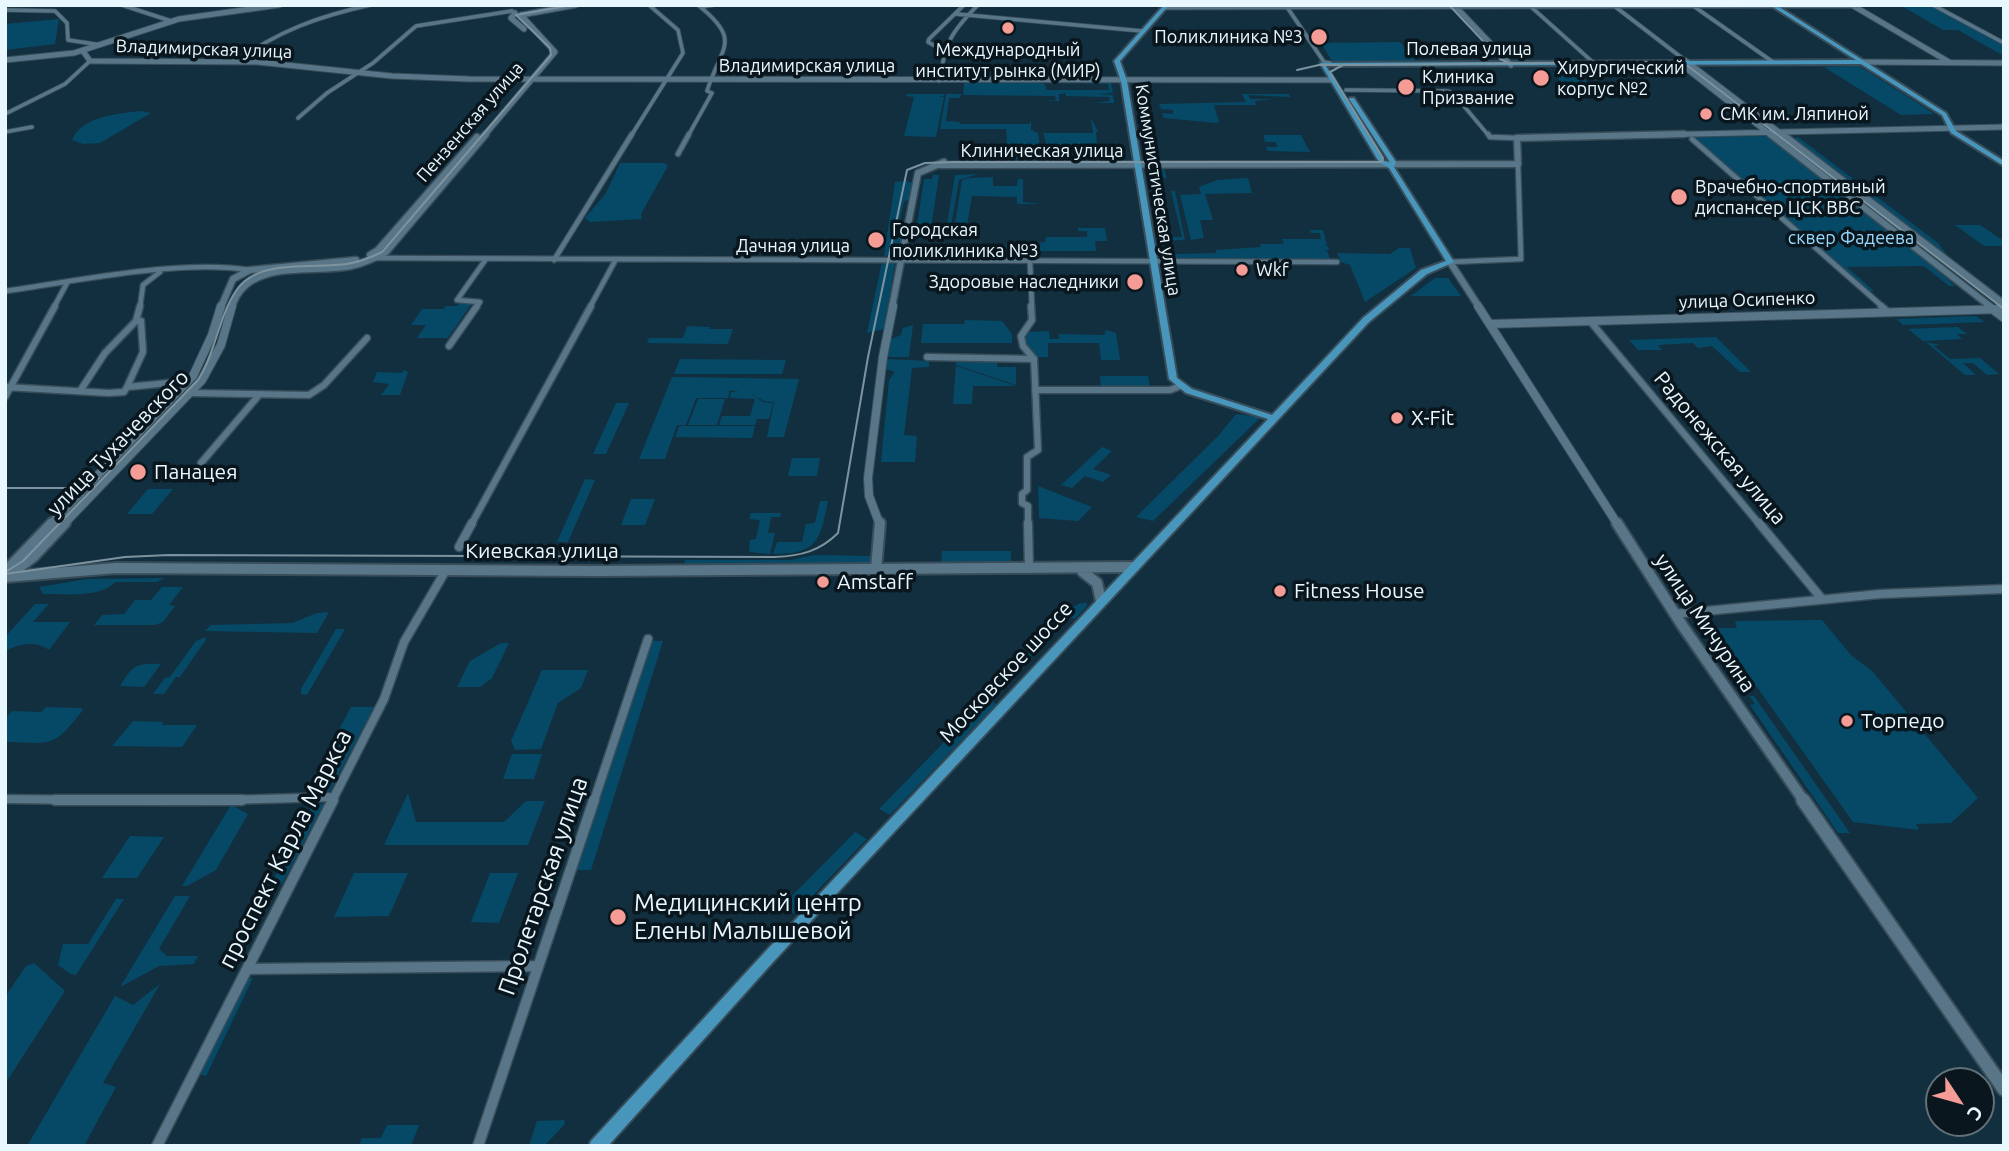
<!DOCTYPE html>
<meta charset="utf-8">
<style>
body{margin:0}
#map{position:relative;width:2009px;height:1151px;overflow:hidden;background:#122f3f;font-family:Ubuntu,sans-serif}
canvas{display:block}
.frame{position:absolute;inset:0;border:7px solid #e9f7ff;pointer-events:none}
.north{position:absolute;left:1925px;top:1067px;width:70px;height:70px;box-sizing:border-box;background:#0a161d;border:2px solid #637077;border-radius:50%;rotate:126deg;font-size:19px;font-weight:700;line-height:28px;text-align:center;color:#e9f7ff}
.north::after{content:'';display:block;margin:auto;width:24px;height:32px;background:#f59c96;clip-path:polygon(50% 0,100% 100%,50% 72%,0 100%)}
</style>
<div id="map">
<canvas width="2009" height="1151"></canvas>
<div class="frame"></div>
<div class="north">С</div>
</div>
<script>
const c = document.querySelector('canvas').getContext('2d');
c.lineJoin = 'round';
function paint(path, color) { c.fillStyle = color; c.fill(path, 'evenodd'); }
function trace(path, color, width, dash) { c.strokeStyle = color; c.lineWidth = width; c.lineCap = dash ? 'butt' : 'round'; c.setLineDash(dash || []); c.stroke(path); }
function drawText(font, color, halo, rows, align = 'center') {
  c.font = font + ' Ubuntu,sans-serif'; c.lineWidth = 7; c.setLineDash([]); c.textBaseline = 'middle'; c.strokeStyle = halo; c.fillStyle = color; for (const [text, x, y, turn = 0] of rows) {
    c.save(); c.translate(x, y); c.rotate((+turn || 0) * Math.PI / 180); c.textAlign = isNaN(turn) ? turn : align; if (halo) c.strokeText(text, 0, 0); c.fillText(text, 0, 0); c.restore();
  }
}
paint(new Path2D(`
 M1900 5H1930L2004 45V56L1958 30H1943Z
 M59 19 55 44 5 50V24Z
 M1400 42 1416 61H1332L1321 43Z
 M1859 66 1924 107 1934 114 1901 115 1824 67Z
 M1570 71 1579 74 1603 97H1596L1588 91 1593 97H1578L1574 93H1581L1580 91H1571L1552 73Z
 M964 83H1040L1045 84 1046 90H1109L1108 84 1081 83H1111L1113 93 1097 94 1113 95 1114 103H1094L1110 101 1109 97 1066 96V93L1059 94V101H1044L1056 100 1055 96 963 95Z
 M907 94H944V96L938 97H944L936 137 904 136 914 97 906 96Z
 M946 94H961L960 98H949L946 121 959 122 960 124H1029L1031 121V130L1038 133 1042 160 1008 159 1006 129H940Z
 M1242 94H1289L1290 97 1248 95 1250 99H1273L1255 101 1256 105H1214L1219 122 1216 123 1164 118 1162 113 1173 114V110L1161 109 1159 104 1246 102Z
 M140 111 151 113 100 143 83 144 72 140C82 116 117 114 140 111Z
 M1091 118 1098 132H1096L1097 145 1047 146 1043 133H1093Z
 M1263 135H1301L1310 152 1268 151 1266 147H1277L1276 142H1265Z
 M1769 136 1933 266 1955 286H1949L1924 266 1847 267 1874 291 1867 292 1692 137Z
 M1798 137 1938 243 1947 255H1943L1813 154 1794 138Z
 M620 163H664L668 166 641 214 642 219 590 222 585 218 606 193Z
 M1149 169H1164L1167 178 1156 179 1168 237H1182L1171 191H1175L1185 240 1162 241Z
 M978 174 959 180 949 237 915 239 924 179H932L933 175H939L930 235 945 236 955 175Z
 M993 177V186H1017L1018 179H1023V202L1042 204H1017V197L972 196 966 231 954 230 962 180 969 178Z
 M1248 178 1252 193 1205 194 1213 220H1200L1204 238 1191 240 1180 195 1201 194 1199 187 1217 180Z
 M907 181 912 183 909 200 904 201 900 219 906 221 900 255 884 256 895 182Z
 M1955 225H1980L2004 241V246H1984Z
 M1078 228H1105L1107 241H1095L1096 251H975V248H998V245L1045 242 1046 237H1087V231H1078Z
 M1310 230H1323L1327 245 1323 246H1328L1329 250 1323 251H1327L1330 259 1176 260 1174 254 1216 253V250L1261 247 1260 244H1284L1282 239H1321L1320 233H1311Z
 M1399 248H1410L1416 268 1365 302 1350 265 1341 262 1337 253 1390 254Z
 M882 262 895 263 884 329 867 333Z
 M1435 278H1448L1461 296H1411Z
 M459 303H472L448 338H417L426 325H411L422 309H443L446 306H457Z
 M1976 316 1985 322 1903 325 1897 319Z
 M965 320 1002 321 1012 334V343H921L923 324H964Z
 M913 325 909 357H888L891 339 901 335 903 328Z
 M687 326 710 327 709 329H733L728 344 647 343 649 338H683Z
 M1958 327 1967 334H1957L1962 339 1923 341 1908 329Z
 M1106 330 1116 333 1120 360H1101L1099 343H1048V357H1037L1027 346 1024 336 1029 332 1049 331 1050 339H1059V334L1104 335Z
 M1716 337 1751 372H1740L1712 346 1698 348 1693 343 1658 345 1662 350H1638L1629 340Z
 M1926 342 1940 345 1934 346 1950 359 1980 358 1999 374 1987 375 1973 363H1963L1976 375H1965Z
 M680 359 786 360 782 374H674Z
 M887 359 929 361V367L912 368 904 435 917 436 915 462H881L889 380 895 372 886 369Z
 M956 361H997V367H1016V385L956 365Z
 M956 366 1016 386H973L972 404H953Z
 M404 370 408 372 400 395H381L389 384 373 382 377 372 401 373Z
 M1100 376H1148L1150 387H1101Z
 M672 377 799 379 784 437H767L774 402 764 401 750 393 763 402 773 403 769 419H757L755 425H719L722 416H750L755 399 730 398 731 392H739L730 390 728 398H696L686 425H677L665 459H639Z
 M698 399H725L717 425H688Z
 M616 403H629L606 454H593Z
 M1236 414 1261 417 1153 521 1136 517 1219 435Z
 M679 426H755L752 438 675 437Z
 M1102 447 1112 451 1093 469 1111 475 1103 482 1085 476 1072 488 1061 485Z
 M792 458H820L817 476H788Z
 M585 479 595 480 568 542H557Z
 M1038 486 1092 507 1078 521 1039 518Z
 M148 489H173L152 514H127Z
 M631 499H655L645 525H621Z
 M820 501H828C820 540 818 554 773 554L777 542H802L806 524 815 523Z
 M751 513H781L780 517H771L768 533H775L770 554 749 552 750 540 756 539 760 520 749 519Z
 M942 551H1011V562H941Z
 M814 555 872 556 870 564 684 565 685 560H791Z
 M165 578 156 582H115C102 598 64 594 43 594L39 587 87 579Z
 M162 587H183L169 605 175 606 163 622 155 625H94L102 615 124 614 135 600H151Z
 M1081 603H1087V606L1075 619 1069 617 995 694 990 692 1073 607Z
 M35 604H49L33 622H70L49 650C36 640 19 644 5 651V637Z
 M329 612 317 633 205 631 211 625 292 623 317 613Z
 M1822 620 1851 655 1873 672 1978 798 1951 823 1916 824 1919 830 1853 822 1715 628H1737L1735 623 1737 621Z
 M336 629H345L307 695 301 694V689Z
 M203 638H207L180 677H176L164 694H153L165 678 170 677 196 641Z
 M650 641H663L591 870H575Z
 M501 643H509L492 678 480 687H457L470 661Z
 M161 664 144 687 120 686C133 665 136 663 161 664Z
 M542 670H588L581 688 558 703 541 749 515 750 511 741Z
 M1749 696H1754L1850 833H1838L1750 705 1755 704Z
 M986 699 997 704 890 815 879 809Z
 M46 707 81 708 83 710C52 749 53 743 5 742V719L12 711 41 712Z
 M351 707H374L330 791H306Z
 M133 721 163 722 162 725H197L182 747 112 746Z
 M512 754H542L534 779H503Z
 M408 793 416 822H504L526 801H545L528 845H384Z
 M313 804H324L282 884H271Z
 M231 805 248 814 216 870 187 886H182Z
 M855 832 867 839 795 914 782 906Z
 M130 836 164 837 137 878H102Z
 M354 873H408L389 916 334 917Z
 M490 873H518L499 923 471 922Z
 M175 896H190L159 949 167 956H198L194 964 159 966 120 987Z
 M116 899H124L76 975 71 974 58 965 63 944H88Z
 M34 963 65 991 5 1084V997L26 966Z
 M253 978 206 1076 199 1074 247 979Z
 M160 984 103 1083 116 1087 84 1146H27L115 996 133 1005Z
 M564 1120 565 1124 544 1146H529L537 1121Z
 M387 1125H419L411 1146H359L362 1138H381Z`), '#064966');
const streetFar4 = new Path2D(`
 M122 5 171 21
 M1529 5 1596 65
 M1613 5 1686 61
 M1692 5 1773 62
 M1933 5 2004 43
 M701 7 713 5
 M1287 7 1324 62 1330 63
 M5 10 55 11 67 23 68 40 101 45
 M956 14 1142 31
 M944 51 928 42 929 39 964 5
 M236 62C277 31 320 16 370 5
 M939 81C946 42 950 33 978 5
 M1346 90 1448 91 1453 93 1489 136
 M5 114 65 84 90 61
 M298 118 327 93 373 63 416 26 512 11
 M5 132 32 127
 M631 136 683 53 678 30 649 5
 M688 136 712 93 707 91C721 46 743 41 698 5`);
const streetFar3 = new Path2D(`
 M1488 134 1490 137 1517 138
 M1692 139 1883 307
 M678 154 689 134
 M376 258 1337 262
 M554 260 632 134
 M1450 262 1521 259 1518 164
 M1030 263 1032 307
 M5 291C79 281 178 259 250 270
 M54 307 67 283
 M140 307 143 285 160 272
 M476 307 480 302 457 300 486 259
 M590 307 615 261`);
const streetFar2 = new Path2D(`
 M1031 306 1032 320 1021 336 1023 346 1034 359
 M1881 306 1888 312
 M1590 321 1760 525
 M449 346 477 306
 M927 357 1034 359
 M5 387 109 393 124 392 127 387 189 381
 M127 387 143 352 141 321H136
 M1035 390H1170L1180 386
 M80 391 105 353 136 321 140 306
 M191 393 309 395 324 385 367 338
 M5 397 55 306
 M201 463 259 395
 M471 525 591 306
 M1028 525V506L1022 503V494L1027 490V457L1038 450 1034 359`);
const streetFar1 = new Path2D(`
 M1028 523 1029 569
 M1759 523 1822 599
 M459 547 472 523
 M1675 614 1880 594 2004 589
 M5 799 189 801 334 797
 M332 801 384 699 404 642 446 570
 M594 801 648 639`);
const street = new Path2D(`
 M55 800H242
 M247 969 537 966
 M157 1146 333 800
 M478 1146 594 800`);
const secondaryFar4 = new Path2D(`
 M1454 5 1511 65
 M1852 5 1949 62
 M1165 7 1852 5
 M515 13 511 18 524 29
 M521 15 576 5
 M83 51 90 61 257 62 392 76 469 79 1332 80
 M5 60 74 53 179 19 279 5
 M1677 61 1772 136
 M1686 61 1784 136
 M1862 62 2004 63
 M484 136 555 52 521 15
 M1607 136 2004 127`);
const secondaryFar3 = new Path2D(`
 M1770 134 1991 307
 M1782 134 2004 304
 M938 165 1518 164 1517 138 1684 134
 M370 255 378 250 477 137
 M1450 262 1479 307
 M221 307 233 279 250 270 356 260
 M232 307C246 258 312 274 351 266 364 263 375 258 386 252L486 134
 M892 307 918 173 944 162`);
const secondaryFar2 = new Path2D(`
 M1478 306 1618 525
 M1988 306 2004 318
 M1490 324 2004 309
 M50 525 193 376 212 335 221 306
 M63 525 202 380 221 345 232 306
 M880 525 869 496 868 478 883 357 893 306`);
const secondaryFar1 = new Path2D(`
 M1617 523 1682 625 1804 801
 M876 569 880 523
 M1082 571 1097 583 1101 601
 M5 572 52 523
 M9 575 33 557 65 523
 M5 577 116 568 597 571 1133 567`);
const secondary = new Path2D(`
 M1803 800 2004 1089`);
const primary = new Path2D(`
 M1164 5H1169L1120 61 1127 81 1177 378 1192 389 1272 415 1363 318 1421 270 1446 261 1389 168 1379 162 1320 63 1856 60 1770 5H1776L1946 113 1956 131 2004 161V166L1951 133 1942 115 1861 64 1326 66 1384 161 1389 163 1390 162 1349 99 1350 98H1354L1396 162 1394 167 1454 262 1427 274 1369 322 774 961 608 1146H589L591 1141 764 953 1268 419 1186 393 1169 379 1121 81 1114 61Z`);
trace(streetFar4, '#384d59', 5);
trace(streetFar3, '#384d59', 7);
trace(streetFar2, '#384d59', 9);
trace(streetFar1, '#384d59', 11);
trace(street, '#384d59', 13);
trace(secondaryFar4, '#384d59', 7);
trace(secondaryFar3, '#384d59', 9);
trace(secondaryFar2, '#384d59', 10);
trace(secondaryFar1, '#384d59', 14);
trace(secondary, '#384d59', 17);
trace(primary, '#384d59', 4);
trace(streetFar4, '#587688', 3.5);
trace(streetFar3, '#587688', 4.5);
trace(streetFar2, '#587688', 6);
trace(streetFar1, '#587688', 8);
trace(street, '#587688', 10);
trace(secondaryFar4, '#587688', 5);
trace(secondaryFar3, '#587688', 6);
trace(secondaryFar2, '#587688', 8);
trace(secondaryFar1, '#587688', 10);
trace(secondary, '#587688', 13);
paint(primary, '#4996bc');
trace(new Path2D(`
 M1449 5 1500 59 1509 63
 M1297 70 1319 65H1339
 M5 488H66L99 478
 M7 571 23 561 198 380C216 352 218 318 236 291 257 258 313 269 347 264 359 262 370 258 382 252L551 55 550 48 516 15 572 5
 M5 574 125 557 169 555 775 557C801 556 820 551 838 533L868 357 907 170 925 163 954 162H1382L1383 158 1330 72 1343 65 1666 62 1688 66 2004 309`), '#7d939f', 2);
for (const [x, y, r, color] of [
 [1008,28,7,"#f59c96"],
 [1319,37,9,"#f59c96"],
 [1541,78,9,"#f59c96"],
 [1406,87,9,"#f59c96"],
 [1706,114,7,"#f59c96"],
 [1679,197,9,"#f59c96"],
 [876,240,9,"#f59c96"],
 [1242,270,7,"#f59c96"],
 [1135,282,9,"#f59c96"],
 [1397,418,7,"#f59c96"],
 [138,472,9,"#f59c96"],
 [823,582,7,"#f59c96"],
 [1280,591,7,"#f59c96"],
 [1847,721,7,"#f59c96"],
 [618,917,9,"#f59c96"]
]) { const dot = new Path2D(); dot.arc(x, y, r, 0, 2 * Math.PI); c.fillStyle = color; c.fill(dot); trace(dot, '#0a161d', 2.5); }
drawText('18px', '#e9f7ff', '#0a161d', [
 ["Поликлиника №3",1303,37,"right"],
 ["Международный",1008,50,"center"],
 ["институт рынка (МИР)",1008,71,"center"],
 ["Хирургический",1557,68],
 ["корпус №2",1557,89],
 ["Клиника",1422,77],
 ["Призвание",1422,98],
 ["СМК им. Ляпиной",1720,114],
 ["Врачебно-спортивный",1695,187],
 ["диспансер ЦСК ВВС",1695,208],
 ["Городская",892,230],
 ["поликлиника №3",892,251],
 ["Wkf",1256,270],
 ["Здоровые наследники",1119,282,"right"]
], 'left');
drawText('18px', '#e9f7ff', '#0a161d', [
 ["Владимирская улица",204,49,2],
 ["Полевая улица",1469,49],
 ["Владимирская улица",807,66],
 ["Пензенская улица",470,122,-49],
 ["Клиническая улица",1042,151],
 ["Коммунистическая улица",1158,190,81],
 ["Дачная улица",793,246],
 ["улица Осипенко",1747,300,-2]
]);
drawText('18px', '#98daff', '#0a161d', [
 ["сквер Фадеева",1851,238]
]);
drawText('21px', '#e9f7ff', '#0a161d', [
 ["X-Fit",1411,418],
 ["Панацея",154,472],
 ["Amstaff",837,582],
 ["Fitness House",1294,591],
 ["Торпедо",1861,721]
], 'left');
drawText('21px', '#e9f7ff', '#0a161d', [
 ["улица Тухачевского",118,443,-46],
 ["Радонежская улица",1720,448,50],
 ["Киевская улица",542,551],
 ["улица Мичурина",1705,623,56],
 ["Московское шоссе",1006,672,-47]
]);
drawText('24px', '#e9f7ff', '#0a161d', [
 ["проспект Карла Маркса",285,849,-63],
 ["Пролетарская улица",543,886,-71]
]);
drawText('24px', '#e9f7ff', '#0a161d', [
 ["Медицинский центр",634,903],
 ["Елены Малышевой",634,931]
], 'left');
</script>
